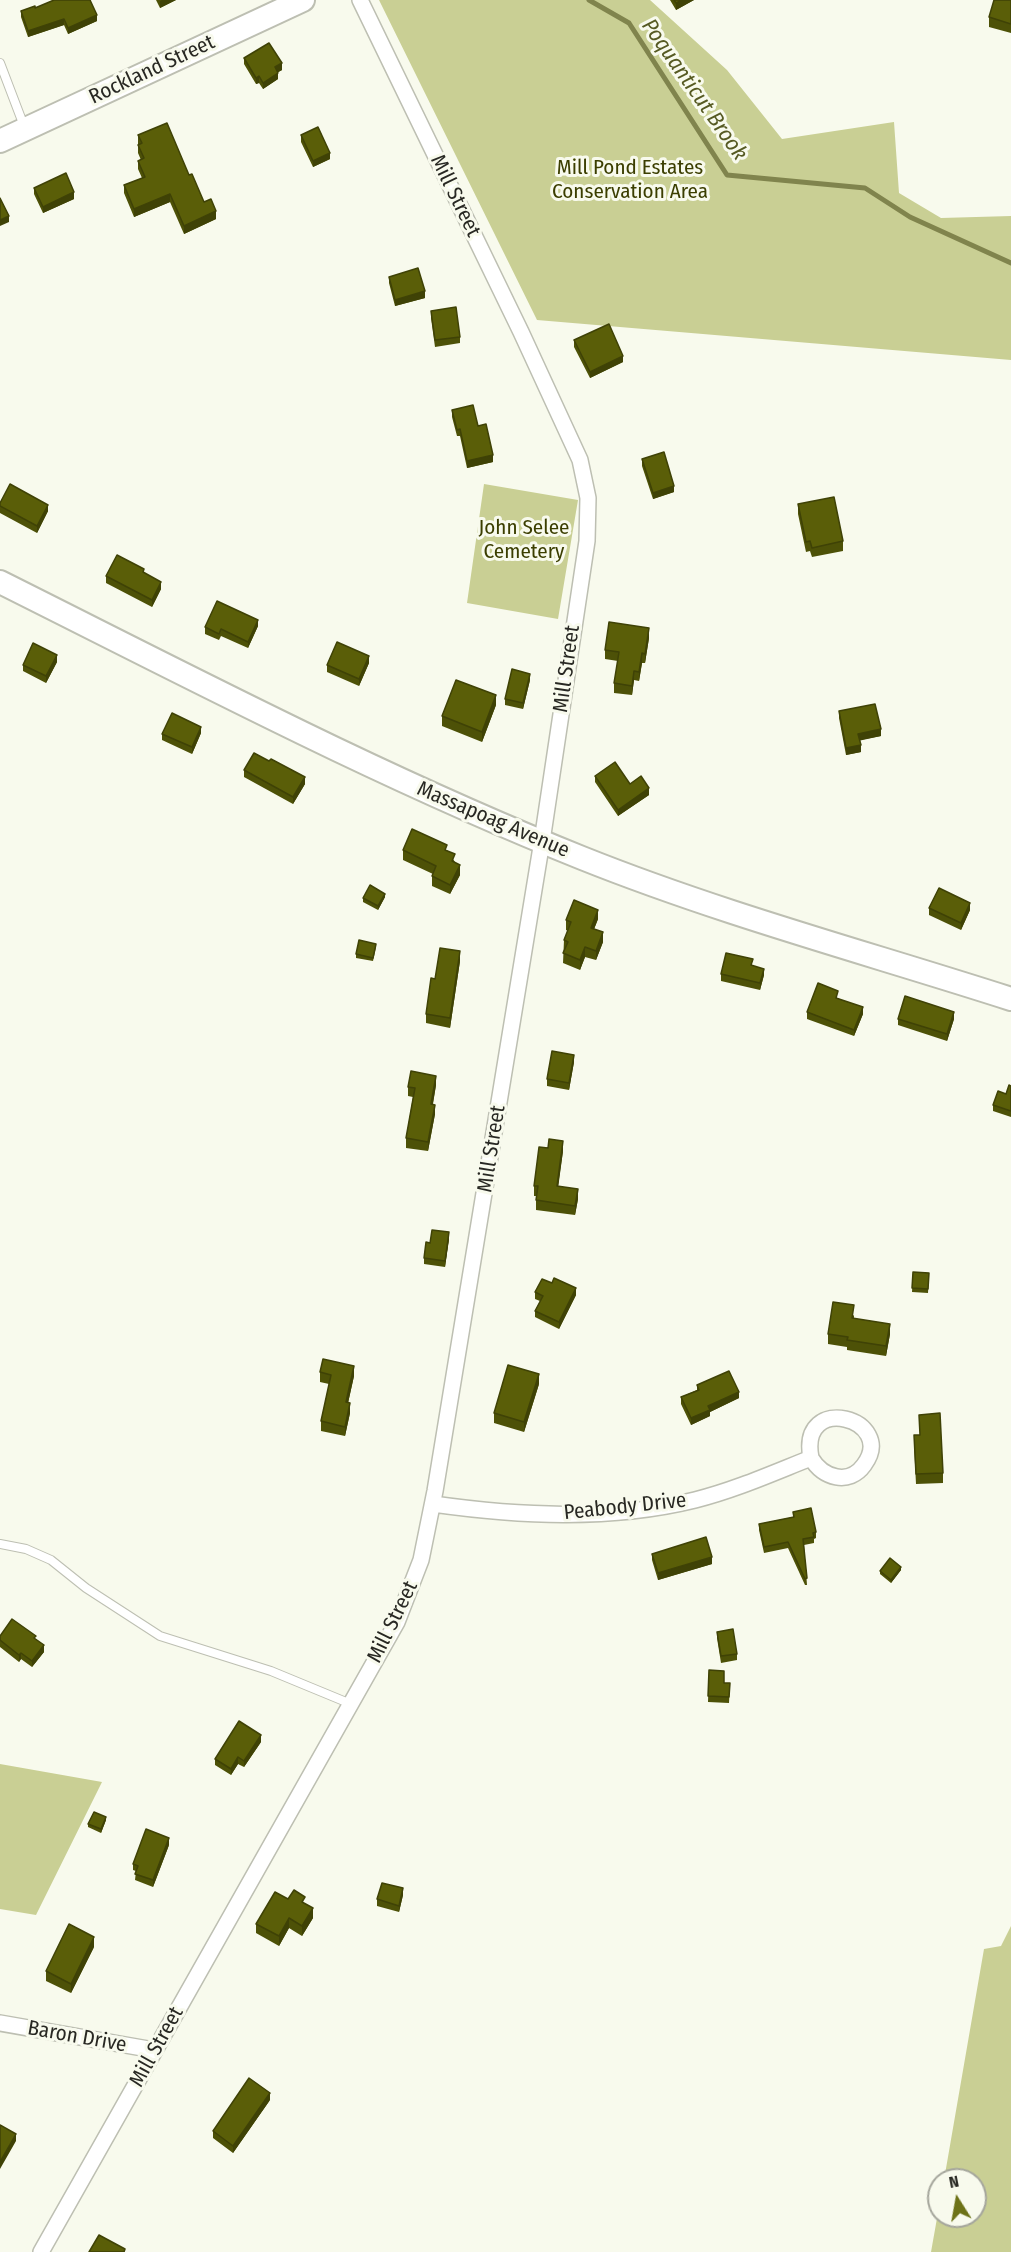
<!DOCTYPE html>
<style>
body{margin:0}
#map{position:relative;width:1011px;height:2252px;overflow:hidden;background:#f8faed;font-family:"Fira Sans Condensed",sans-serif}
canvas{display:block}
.north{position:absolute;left:927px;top:2168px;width:60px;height:60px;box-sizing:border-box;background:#f8faed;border:2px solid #a5a69c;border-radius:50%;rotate:349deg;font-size:16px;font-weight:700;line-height:24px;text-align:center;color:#282823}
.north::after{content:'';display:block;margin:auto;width:21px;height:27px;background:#6d7218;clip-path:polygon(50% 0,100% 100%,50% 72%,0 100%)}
</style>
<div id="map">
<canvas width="1011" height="2252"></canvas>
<div class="north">N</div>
</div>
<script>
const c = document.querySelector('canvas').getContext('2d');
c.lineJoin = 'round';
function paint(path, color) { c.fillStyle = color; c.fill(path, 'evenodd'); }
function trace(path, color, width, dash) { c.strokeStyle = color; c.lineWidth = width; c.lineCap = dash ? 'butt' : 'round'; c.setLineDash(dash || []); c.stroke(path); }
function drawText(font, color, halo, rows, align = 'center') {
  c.font = font + ' "Fira Sans Condensed",sans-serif'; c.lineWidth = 6; c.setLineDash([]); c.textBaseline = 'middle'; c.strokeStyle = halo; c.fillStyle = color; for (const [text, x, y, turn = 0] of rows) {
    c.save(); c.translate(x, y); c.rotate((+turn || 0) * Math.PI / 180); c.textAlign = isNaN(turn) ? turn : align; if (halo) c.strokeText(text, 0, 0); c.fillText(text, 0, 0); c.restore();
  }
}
paint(new Path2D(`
 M379 0H650L727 70 782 139 894 122 899 193 941 218 1011 216V360L537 320Z
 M484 484 578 500 558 619 467 603Z
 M0 1764 102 1782 36 1915 0 1909Z
 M1011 1926V2252H931L939 2207V2216H975V2180H944L984 1949 1001 1946Z`), '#c9cf94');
trace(new Path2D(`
 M589 0 629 23 727 175 865 188 910 217 1011 263`), '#80844d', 5);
const lane = new Path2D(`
 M0 63 24 126
 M0 1544 26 1549 51 1560 86 1588 160 1636 271 1671 351 1704`);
const street = new Path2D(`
 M433 1504C518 1516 610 1521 695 1500 735 1490 773 1473 811 1458 798 1391 898 1419 864 1465 849 1486 823 1478 811 1458
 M0 2023 154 2050
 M41 2252 397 1622 421 1560 435 1491 542 841 587 541 588 498 580 460 521 332 360 0`);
const secondary = new Path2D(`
 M0 141 303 0
 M0 582C192 678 382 778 582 858 722 914 868 953 1011 999`);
trace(lane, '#bdbfb2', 10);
trace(street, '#bdbfb2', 18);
trace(secondary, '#bdbfb2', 26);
trace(lane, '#fff', 8);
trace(street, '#fff', 15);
trace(secondary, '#fff', 22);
paint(new Path2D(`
 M156 0H176L160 8Z
 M670 0H694L676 10Z
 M1011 0V33L989 27V17Z
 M35 8 97 21 68 34 64 25 28 37 21 17V11Z
 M244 58 282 70 278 72V79L263 89 259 83 256 84 244 64Z
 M138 135 189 175 204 202 216 219 184 234 170 202 134 217 124 193V185L142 178 138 169V161L141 160 138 153Z
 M301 135 330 159 313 167 301 142Z
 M34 188 74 199 43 213 34 194Z
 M389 277 425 298 395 306 389 283Z
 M431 311 460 337V343L435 347 431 318Z
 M574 340 623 362 590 378 574 347Z
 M452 410 493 462 467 468 460 436H457L452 417Z
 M642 459 674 492 653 499 642 466Z
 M0 503 48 511 37 533 0 513Z
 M798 504 843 541V551L812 557 810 551 806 552 798 514Z
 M144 573 161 589 152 607 106 583V576Z
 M258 626 248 648 221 636 219 640 205 634V627Z
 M649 638 645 663H642L639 681 634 680 632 695 614 693V683L618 661 605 659V650Z
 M57 662 46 683 23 671V665Z
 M369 663 359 686 327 672V665Z
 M530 680 523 709 505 705V699Z
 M496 705 482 742 442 726V716Z
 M839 711 881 736 860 740 861 752 846 755 839 718Z
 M201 733 192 754 162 740V734Z
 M269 761 305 784 293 804 244 777V770Z
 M595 776 630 784 649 795 618 816 595 782Z
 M403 850H447L455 862 460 875 450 894 432 886V876L433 874 403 860Z
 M385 897 378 910 363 902V898Z
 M929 908 970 910 961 930 929 915Z
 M598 919 594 929 603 942 596 960 585 957 580 970 563 963 564 940 568 931 566 930V920Z
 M376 947 373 961 356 958V954Z
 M460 961 450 1028 426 1023V1014L435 979Z
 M752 966 764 975 760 990 721 981V974Z
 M838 998 863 1014 854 1036 807 1019V1012Z
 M898 1019H954L947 1041 898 1025Z
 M574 1062 569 1090 547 1086V1079Z
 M436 1085 433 1104 435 1114 428 1151 406 1148V1138L413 1097 408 1096V1087Z
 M1011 1086V1117L993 1111V1105L1006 1094Z
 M563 1151 558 1186 578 1199 575 1215 536 1210V1196H534V1186Z
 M449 1239 445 1267 424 1264V1258L430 1243Z
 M913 1272 929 1273 928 1293 912 1292Z
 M535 1292 576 1295 559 1329 535 1317V1311L540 1301 535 1299Z
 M854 1315V1318L890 1334 886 1356 847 1350V1347L828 1344V1334Z
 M320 1372 354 1376 348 1403 350 1413 345 1436 321 1431V1421L329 1384 320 1382Z
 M539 1384 524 1432 494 1423V1413Z
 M697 1385 739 1398 710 1412V1416L691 1425 681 1404V1397L697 1390Z
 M919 1435 943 1473V1483L916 1484 914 1445Z
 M793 1512 816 1532V1538L814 1539V1543L804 1545 807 1585H805L788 1548 764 1553 759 1530V1524L793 1517Z
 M652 1554 712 1564 658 1580 652 1560Z
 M901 1570 891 1583 880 1574V1571Z
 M717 1632 737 1654V1660L721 1663 717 1638Z
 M0 1636 36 1639 44 1652 32 1667 21 1659 19 1662 0 1647Z
 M709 1670 724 1683H730L729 1703 708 1702Z
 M261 1742 244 1767 238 1764 231 1775 215 1765V1759Z
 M106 1820 101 1833 88 1827V1824Z
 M169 1845 153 1887 135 1880 136 1871 133 1870V1864Z
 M403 1895 399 1912 377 1906V1899Z
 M288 1899 305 1904 313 1918 302 1936 289 1928 279 1946 256 1933V1924Z
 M94 1947 71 1993 46 1981V1971Z
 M270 2100 233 2153 213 2138V2131Z`), '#4d5107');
paint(new Path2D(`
 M162 0H176L160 8V1Z
 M682 0H694L676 10V3Z
 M97 15V21L68 34V28Z
 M64 19V25L28 37V31Z
 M282 63V70L275 74V67Z
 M278 73V79L263 89V83Z
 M259 76V83L256 84V78Z
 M330 153V159L313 167V161Z
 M74 192V199L43 213V207Z
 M170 194V202L134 217V209Z
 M216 211V219L184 234V226Z
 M9 216V222L0 226V220Z
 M425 291V298L395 306V300Z
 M623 356V362L590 378V372Z
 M493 455V462L467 468V461Z
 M674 486V492L653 499V493Z
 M48 505V511L37 533V526Z
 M161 582V589L152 607V600Z
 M258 620V626L248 648V642Z
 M649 628V638L645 663V654Z
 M642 653V663L639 681V672Z
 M57 655V662L46 683V676Z
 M369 656V663L359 686V679Z
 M634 671V680L632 695V686Z
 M530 674V680L523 709V703Z
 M496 695V705L482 742V732Z
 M201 727V733L192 754V747Z
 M881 729V736L858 741V734Z
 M861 745V752L846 755V748Z
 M305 777V784L293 804V797Z
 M649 788V795L618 816V810Z
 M460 865V875L450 894V885Z
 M385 894V897L378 910V906Z
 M970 903V910L961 930V923Z
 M598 910V919L591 937V928Z
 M603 932V942L596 960V951Z
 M585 947V957L580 970V960Z
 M460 951V961L450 1028V1018Z
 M764 969V975L760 990V983Z
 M863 1007V1014L854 1036V1030Z
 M954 1012V1019L947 1041V1034Z
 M574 1055V1062L569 1090V1083Z
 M436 1076V1085L431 1114V1104Z
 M435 1105V1114L428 1151V1142Z
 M563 1141V1151L557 1196V1186Z
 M578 1189V1199L575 1215V1206Z
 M449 1232V1239L445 1267V1261Z
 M576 1288V1295L559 1329V1322Z
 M890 1324V1334L886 1356V1346Z
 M354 1366V1376L346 1412V1402Z
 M539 1374V1384L524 1432V1422Z
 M739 1392V1398L710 1412V1416L691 1425V1418L708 1406Z
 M350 1403V1413L345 1436V1427Z
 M712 1557V1564L658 1580V1573Z
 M901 1567V1570L891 1583V1580Z
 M44 1645V1652L32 1667V1661Z
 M21 1653V1659L19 1662V1655Z
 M261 1735V1742L244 1767V1761Z
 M238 1757V1764L231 1775V1769Z
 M106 1817V1820L101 1833V1829Z
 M169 1838V1845L153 1887V1880Z
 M403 1888V1895L399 1912V1906Z
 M313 1908V1918L302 1936V1926Z
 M289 1918V1928L279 1946V1936Z
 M94 1937V1947L71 1993V1984Z
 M270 2093V2100L233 2153V2146Z
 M16 2134V2141L0 2169V2162Z`), '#3f4206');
const building = new Path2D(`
 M54 0H90L97 15 68 28 64 19 28 31 21 11 35 6V8Z
 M674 0H682L676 3Z
 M994 0H1011V24L989 17Z
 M269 43 282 63 275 67 278 73 263 83 259 76 256 78 244 58Z
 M167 123 189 175 192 174 204 202 211 199 216 211 184 226 170 194 134 209 124 185 145 177 138 161 144 158 138 145 142 143 138 135Z
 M318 127 330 153 313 161 301 135Z
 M66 173 74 192 43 207 34 188Z
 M0 198 9 216 0 220Z
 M418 268 425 291 395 300 389 277Z
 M456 307 460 337 435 340 431 311Z
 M609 324 623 356 590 372 574 340Z
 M473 405 478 426 486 424 493 455 467 461 460 429 457 430 452 410Z
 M664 452 674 486 653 493 642 459Z
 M10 484 48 505 37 526 0 506V503Z
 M834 497 843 541 812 548 810 541 806 542 798 504Z
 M117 555 144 569 143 572 161 582 152 600 106 576Z
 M217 601 258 620 248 642 221 629 219 634 205 627Z
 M609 622 649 628 645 654 642 653 639 672 634 671 632 686 614 683 619 652 605 650Z
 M337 642 369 656 359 679 327 665Z
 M33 643 57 655 46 676 23 665Z
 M512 669 530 674 523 703 505 699Z
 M456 680 496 695 482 732 442 716Z
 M875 704 881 729 858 734 861 745 846 748 839 711Z
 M172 713 201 727 192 747 162 734Z
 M254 753 269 761 271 759 305 777 293 797 244 770Z
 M615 762 630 784 641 776 649 788 618 810 595 776Z
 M412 829 447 845 445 850 455 854 452 861 460 865 450 885 432 876 436 866 403 850Z
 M370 885 385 894 378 906 363 898Z
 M939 888 970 903 961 923 929 908Z
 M574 900 598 910 591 928 603 932 596 951 585 947 580 960 563 953 568 942 564 940 571 922 566 920Z
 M359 940 376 944 373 958 356 954Z
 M440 948 460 951 450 1018 426 1014 431 978 435 979Z
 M726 953 753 959 751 965 764 969 760 983 721 974Z
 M818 983 838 991 836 998 863 1007 854 1030 807 1012Z
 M905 996 954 1012 947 1034 898 1019Z
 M552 1051 574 1055 569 1083 547 1079Z
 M411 1071 436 1076 431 1104 435 1105 428 1142 406 1138 415 1088 408 1087Z
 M1009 1085 1011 1086V1111L993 1105 998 1091 1006 1094Z
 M549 1139 563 1141 557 1186 578 1189 575 1206 536 1200 538 1186H534L539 1147 548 1148Z
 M432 1230 449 1232 445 1261 424 1258 426 1242 430 1243Z
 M913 1272 929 1273 928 1289 912 1288Z
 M554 1278 576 1288 559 1322 535 1311 543 1296 535 1292 542 1279 552 1283Z
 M833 1302 854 1305 852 1318 890 1324 886 1346 847 1340 848 1337 828 1334Z
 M323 1359 354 1366 346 1402 350 1403 345 1427 321 1421 331 1375 320 1372Z
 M508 1365 539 1374 524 1422 494 1413Z
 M729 1371 739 1392 708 1406 710 1410 691 1418 681 1397 699 1390 697 1385Z
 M940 1413 943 1473 916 1474 914 1435H920L919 1415Z
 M811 1508 816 1532 813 1533 814 1537 803 1539 807 1578 805 1579 788 1542 764 1547 759 1524 794 1517 793 1512Z
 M706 1537 712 1557 658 1573 652 1554Z
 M890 1558 901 1567 891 1580 880 1571Z
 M12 1619 36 1636 34 1638 44 1645 32 1661 21 1653 19 1655 0 1640V1636Z
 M733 1629 737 1654 721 1656 717 1632Z
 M709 1670 724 1671V1683H730L729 1697 708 1696Z
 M239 1721 261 1735 244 1761 238 1757 231 1769 215 1759Z
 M94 1812 106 1817 101 1829 88 1824Z
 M146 1829 169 1838 153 1880 135 1874 138 1866 133 1864Z
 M382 1883 403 1888 399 1906 377 1899Z
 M294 1890 305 1897 302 1902 313 1908 302 1926 289 1918 279 1936 256 1924 275 1892 288 1899Z
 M69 1924 94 1937 71 1984 46 1971Z
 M249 2078 270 2093 233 2146 213 2131Z
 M0 2125 16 2134 0 2162Z
 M99 2235 125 2249 124 2252H89Z`);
paint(building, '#5a5e08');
trace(building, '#3f4206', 1.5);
drawText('21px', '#282823', '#f8faed', [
 ["Rockland Street",152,70,-25],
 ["Mill Street",455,196,64],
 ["Mill Street",567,669,-82],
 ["Massapoag Avenue",493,820,23],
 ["Mill Street",492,1149,-81],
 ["Peabody Drive",625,1507,-6],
 ["Mill Street",393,1622,-64],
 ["Baron Drive",77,2037,10],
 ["Mill Street",157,2047,-61]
]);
drawText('21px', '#3b3e00', '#f8faed', [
 ["Mill Pond Estates",630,168],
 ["Conservation Area",630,192],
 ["John Selee",524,528],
 ["Cemetery",524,552]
]);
drawText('italic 22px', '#565a22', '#f8faed', [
 ["Poquanticut Brook",694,90,55]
]);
</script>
